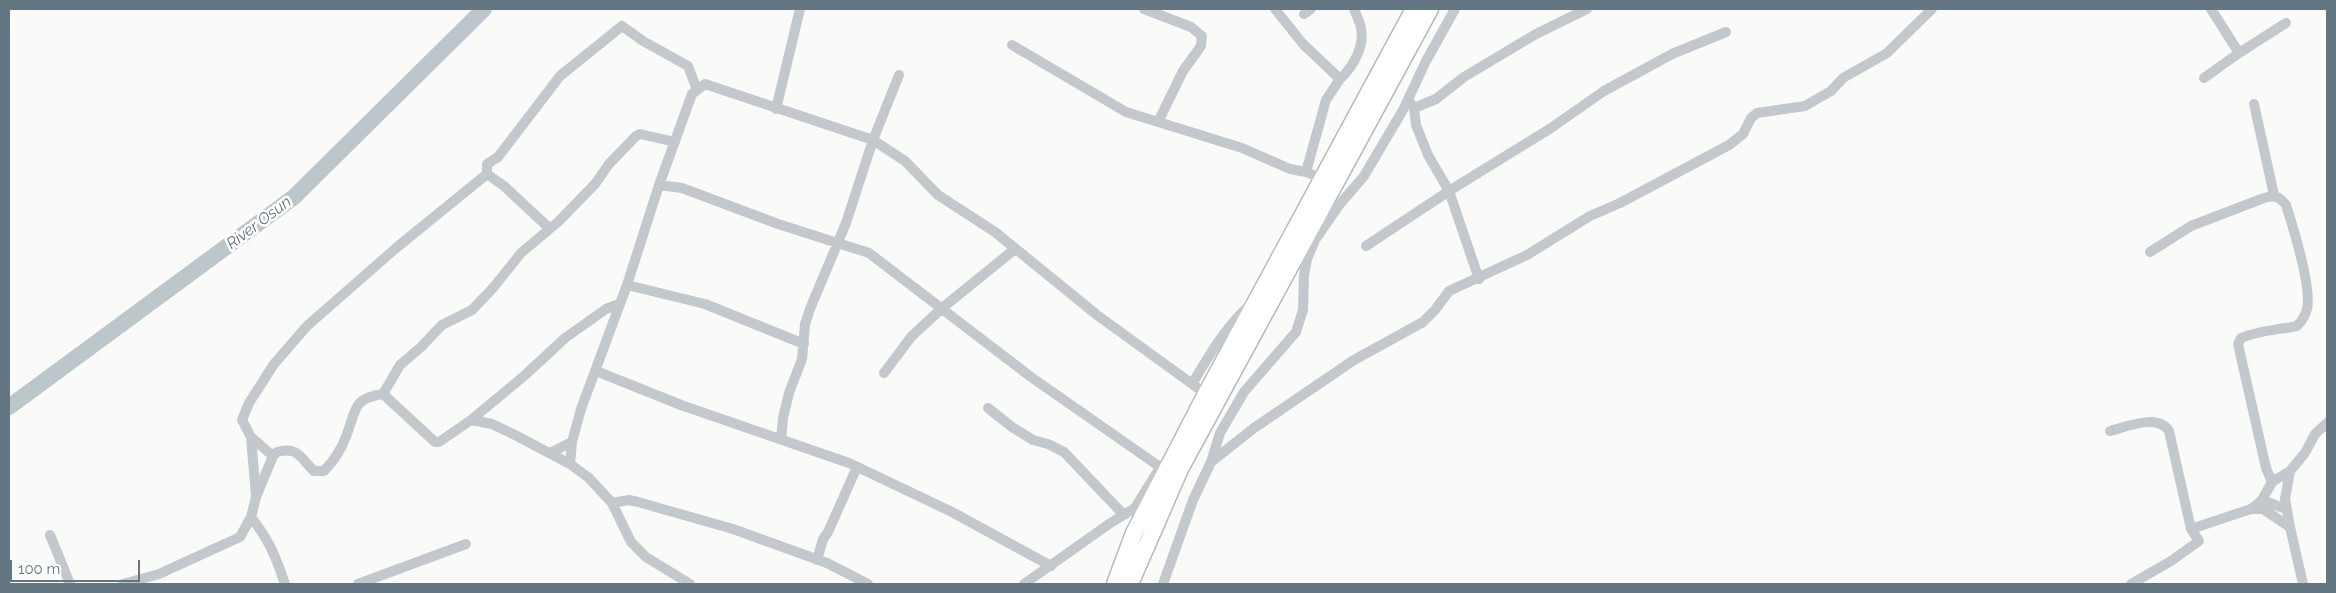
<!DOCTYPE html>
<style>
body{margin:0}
#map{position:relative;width:2336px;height:593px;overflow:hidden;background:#fafaf8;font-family:Raleway,sans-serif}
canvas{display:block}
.frame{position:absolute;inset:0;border:10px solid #657683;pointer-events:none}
.scale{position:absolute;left:10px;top:560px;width:130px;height:22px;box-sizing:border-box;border:2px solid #657683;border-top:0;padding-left:6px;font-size:15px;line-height:18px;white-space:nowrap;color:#657683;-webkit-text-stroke:4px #fff;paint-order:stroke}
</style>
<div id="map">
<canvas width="2336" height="593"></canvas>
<div class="frame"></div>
<div class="scale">100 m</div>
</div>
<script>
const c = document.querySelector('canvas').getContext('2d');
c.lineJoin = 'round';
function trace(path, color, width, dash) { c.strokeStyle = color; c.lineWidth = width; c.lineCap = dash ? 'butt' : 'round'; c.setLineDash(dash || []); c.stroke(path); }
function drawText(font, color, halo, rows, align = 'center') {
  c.font = font + ' Raleway,sans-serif'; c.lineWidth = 5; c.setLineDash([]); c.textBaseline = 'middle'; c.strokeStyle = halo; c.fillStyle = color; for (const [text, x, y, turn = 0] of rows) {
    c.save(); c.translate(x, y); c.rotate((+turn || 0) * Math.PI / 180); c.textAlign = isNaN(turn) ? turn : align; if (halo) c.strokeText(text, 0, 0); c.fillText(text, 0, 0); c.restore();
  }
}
trace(new Path2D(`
 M9 407 294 197 484 9`), '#bbc7cb', 16);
const trunk = new Path2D(`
 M1115 584 1134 533 1206 394 1414 9
 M1130 584 1180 469 1430 9`);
trace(trunk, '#b4b9bd', 19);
trace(new Path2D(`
 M1144 9 1191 27 1202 36 1201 46 1183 71 1158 122
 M1275 9 1303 44 1340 79 1326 100 1306 172
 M2211 9 2239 53 2286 23
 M1304 14 1311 9
 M1012 45 1126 112 1242 148 1290 169 1306 172 1323 179
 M2204 78 2239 53
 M1340 79C1353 67 1365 46 1361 28 1360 22 1356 15 1354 9
 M1410 102 1414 108 1416 125 1428 155 1449 191 1479 279
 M2254 104 2274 195
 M1414 108 1436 99 1464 77 1536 34 1587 9
 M776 109 800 9
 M659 185 682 188 778 224 869 253 1031 377 1160 467 1167 469
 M549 228 504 186 487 174V164L498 157 560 76 622 26 643 41 688 66 697 90
 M1366 246 1449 191 1551 128 1604 91 1672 54 1726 32
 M2150 252 2191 226 2264 198C2275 195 2279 196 2286 205 2293 227 2312 287 2307 309 2305 316 2302 321 2297 326 2278 330 2259 330 2241 338L2238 344 2266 468 2272 482
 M627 285 705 304 804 344
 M596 371 681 405 849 463 952 512 1051 566
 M884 373 911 337 941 309 1015 249
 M1192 384C1209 356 1225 327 1250 305
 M383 394 400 365 421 347 442 325 472 310 493 288 521 253 559 221 595 184 609 164 636 136 640 134 675 142
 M383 394 435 442H439L471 420 524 376 565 338 606 309 619 304
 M988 408 1012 427 1033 440 1048 444 1064 452 1123 514
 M471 420 492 424 515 435 570 464 589 478 612 503 631 542 646 557 690 584
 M2110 431C2126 427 2158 413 2169 431L2191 529
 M251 437 256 496
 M781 439 783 418 789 393 802 359 805 324 810 309 846 223 873 140 899 75
 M550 453 572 442
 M273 456 251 437 242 420 249 403 274 364 307 326 396 248 487 174
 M1211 462 1254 428 1354 360 1423 322 1435 310 1449 291 1527 255 1590 216 1620 203 1729 145 1743 134 1751 118 1757 113 1805 106 1831 91 1843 78 1887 53 1932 9
 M570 464 572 442 581 409 627 285 659 185 692 94 705 84 873 140 905 161 938 195 995 232 1097 315 1206 394
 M2262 500 2286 509
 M612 503 629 500 638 502 733 529 827 563 868 584
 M2251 509H2263L2290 527 2303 584
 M251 517C269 540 276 557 285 584
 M2290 527 2285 499 2290 471
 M50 535 70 584
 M817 560 823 539 828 532 857 467
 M123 584 159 574 240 537 251 517 256 497 273 456 277 452C299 446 301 459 314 471H324C334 461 342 448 347 434 356 410 353 398 383 394
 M358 584 466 544
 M1024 584 1109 524 1135 508 1158 471
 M1163 584 1193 500 1211 462 1220 433 1244 392 1296 332 1303 310 1304 275 1307 259 1315 240 1340 204 1364 176 1403 110 1426 61 1455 9
 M2131 584 2171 561 2199 541 2191 529 2251 509 2262 500 2272 482 2290 471 2305 453 2315 434 2327 423`), '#c3c8cc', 10);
trace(trunk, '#fff', 16);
drawText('italic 16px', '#60757c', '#fff', [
 ["River Osun",259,223,-37]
]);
</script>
